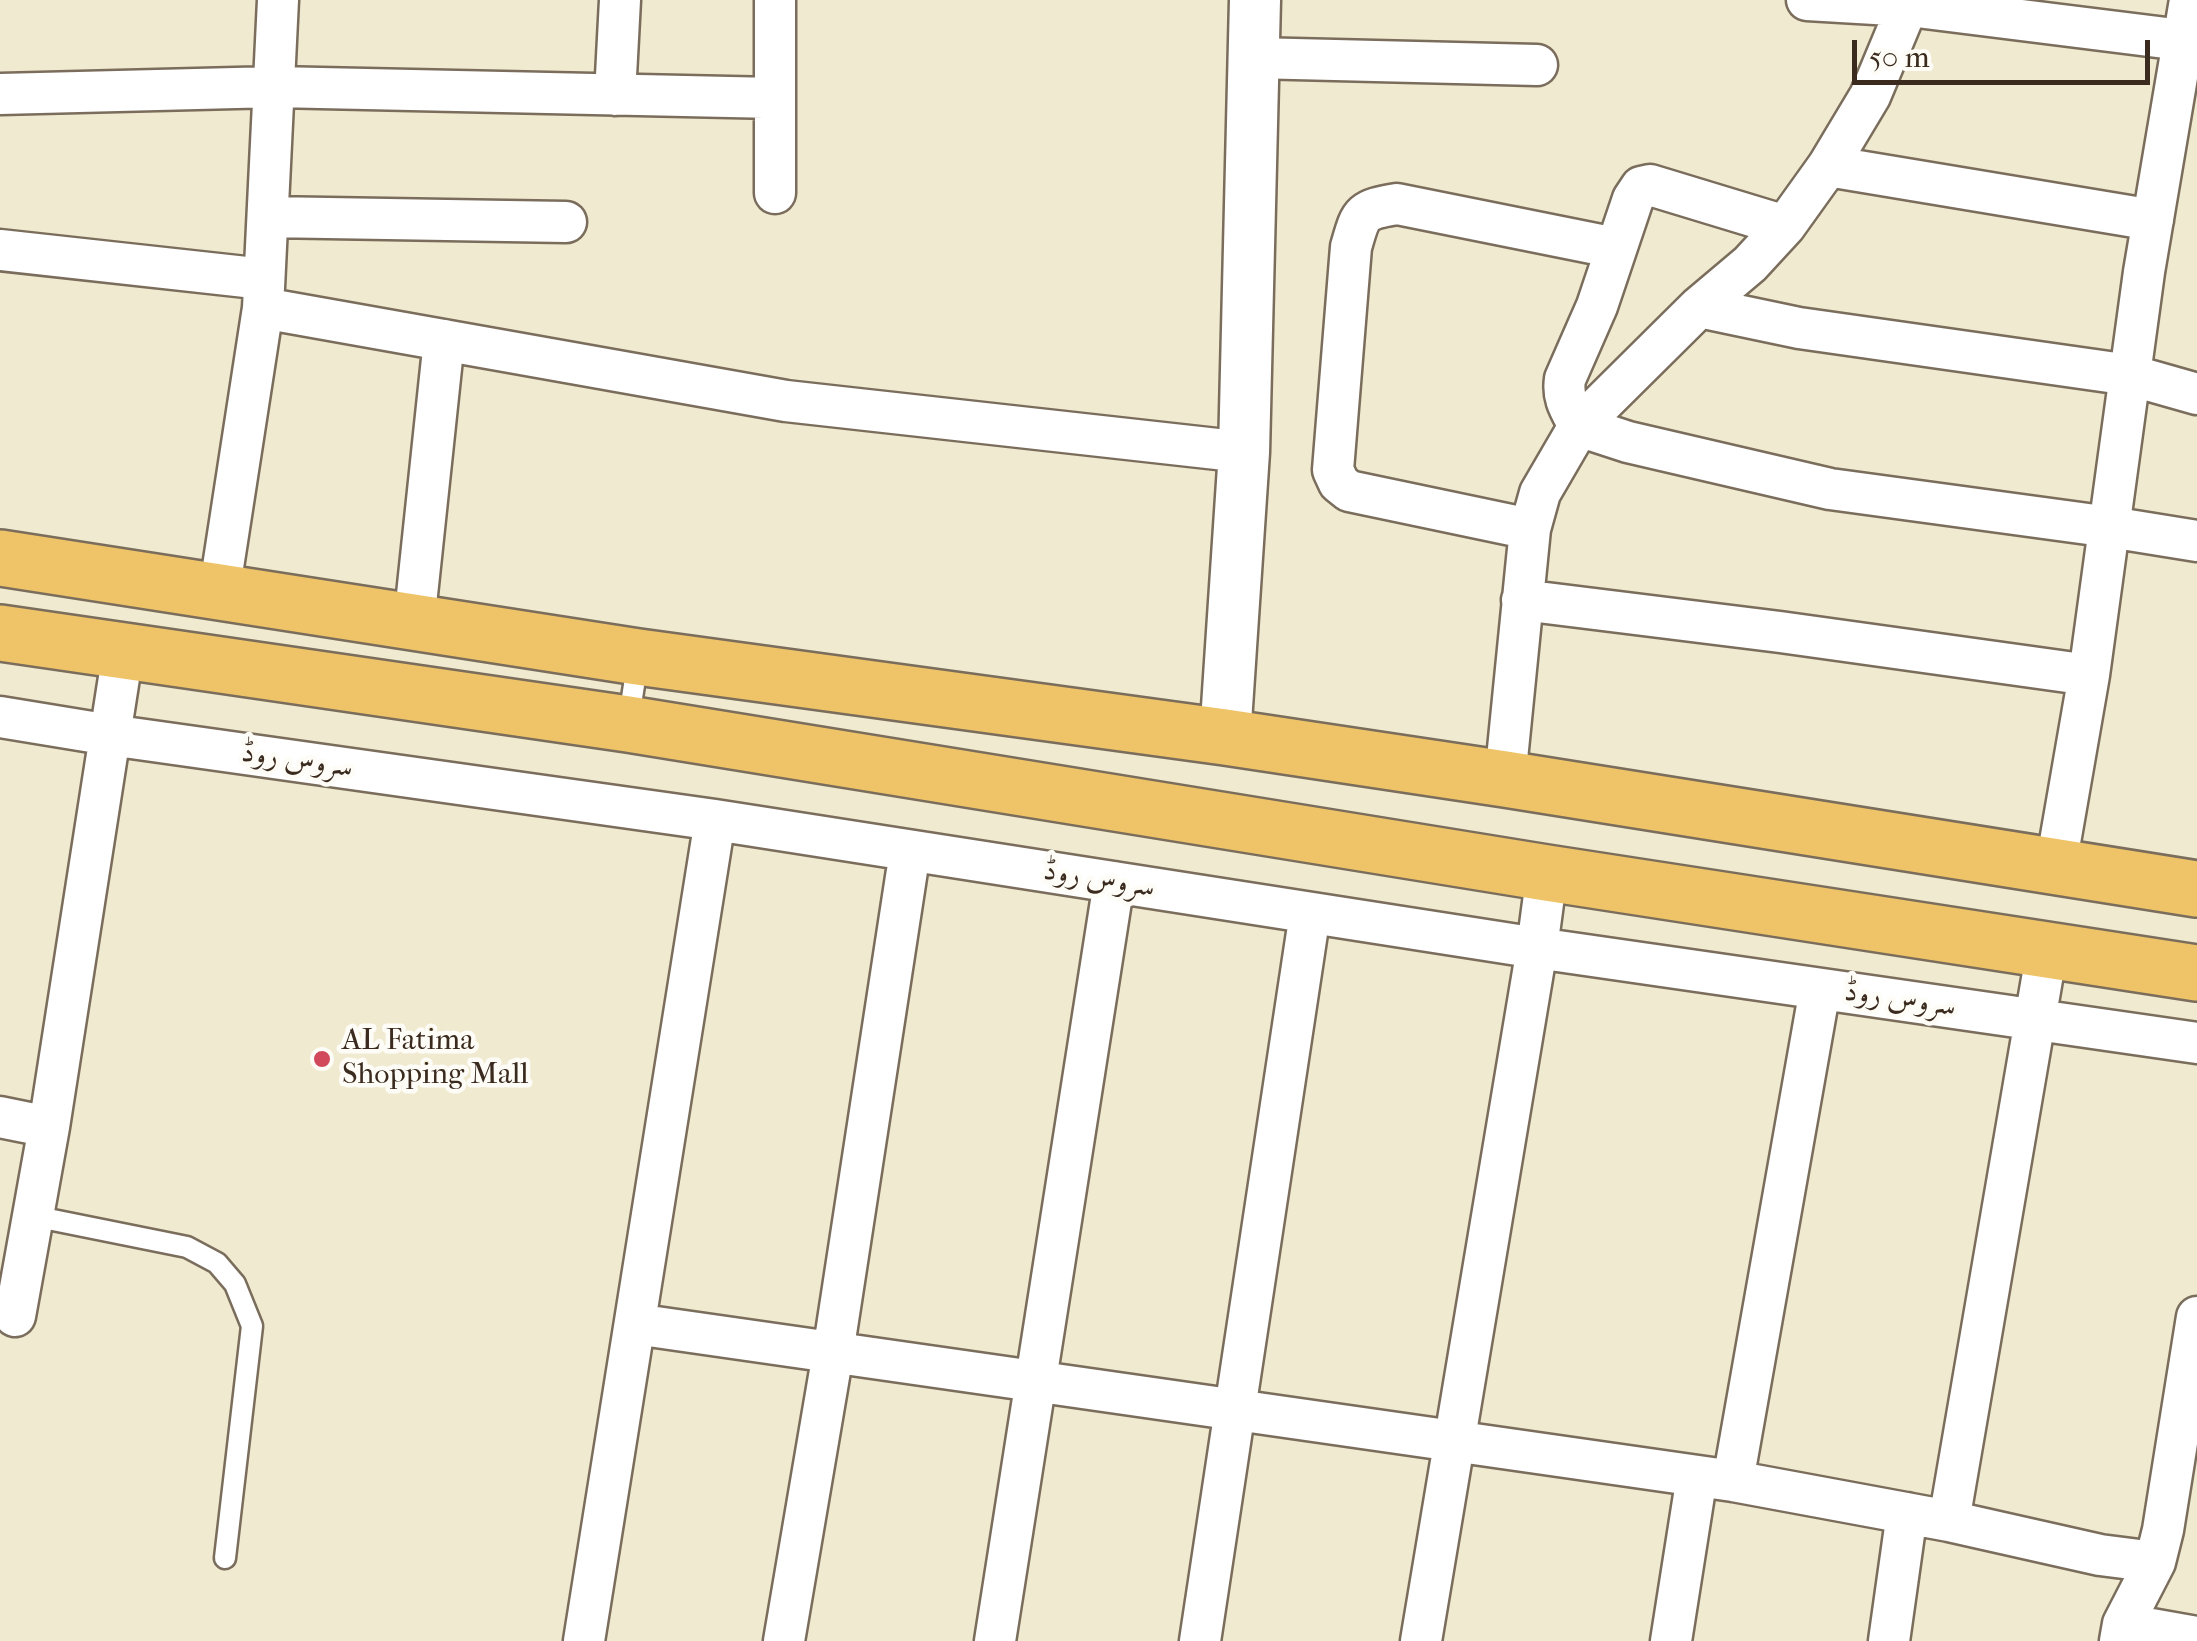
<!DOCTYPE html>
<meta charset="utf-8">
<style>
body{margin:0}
#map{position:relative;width:2197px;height:1641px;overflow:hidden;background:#f0ead0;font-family:"IM FELL French Canon",serif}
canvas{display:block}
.scale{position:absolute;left:1852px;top:40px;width:298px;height:45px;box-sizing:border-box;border:5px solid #3b2a1e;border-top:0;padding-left:12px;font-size:30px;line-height:35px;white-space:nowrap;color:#3b2a1e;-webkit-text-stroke:8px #fdfcf7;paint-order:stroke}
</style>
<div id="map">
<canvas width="2197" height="1641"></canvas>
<div class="scale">50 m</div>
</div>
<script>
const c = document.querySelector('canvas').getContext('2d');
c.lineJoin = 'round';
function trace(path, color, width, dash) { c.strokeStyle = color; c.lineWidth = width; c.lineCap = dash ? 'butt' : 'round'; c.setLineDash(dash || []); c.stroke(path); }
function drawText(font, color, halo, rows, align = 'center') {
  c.font = font + ' "IM FELL French Canon",Amiri,serif'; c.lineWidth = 9; c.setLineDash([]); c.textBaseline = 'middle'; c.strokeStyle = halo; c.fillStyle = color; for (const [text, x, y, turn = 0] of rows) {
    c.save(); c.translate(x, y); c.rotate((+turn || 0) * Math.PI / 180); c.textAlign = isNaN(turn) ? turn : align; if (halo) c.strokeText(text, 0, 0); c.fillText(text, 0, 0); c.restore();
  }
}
const service = new Path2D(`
 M628 724 638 659
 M33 1216 187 1247 217 1263 235 1284 252 1326 225 1558`);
const minor = new Path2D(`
 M775 0V193
 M1807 0 1909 6 2197 42
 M1254 58 1537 65
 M0 94 275 87 775 98
 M615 95 620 0
 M1828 166 2153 220
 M268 217 566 222
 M1785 226 1650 185 1641 187 1633 199 1597 306 1565 379C1562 398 1570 409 1579 426L1628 442 1830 489 2110 527 2197 541
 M0 250 264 279
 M1699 307 1799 328 2130 375 2197 394
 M263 308 786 401 1244 452
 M1530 529 1349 491 1339 483 1333 470 1351 247C1361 213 1360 210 1397 204L1616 248
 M219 593 263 308 278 0
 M1522 600 1780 632 2089 675
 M414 623 444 340
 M0 717 110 735 715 820 1537 948 2197 1043
 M1505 779 1530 529 1540 493 1579 426 1699 307 1750 264 1785 226 1828 166 1870 96 1910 0
 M2056 865 2089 675 2144 272 2190 0
 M0 1117 49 1127
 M15 1316 49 1127 123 652
 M635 1324 1733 1481 1949 1521 2100 1555 2155 1562
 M1733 1481 1820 989
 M1949 1521 2047 950
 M2123 1624 2197 1637
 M584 1641 715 820
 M784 1641 833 1353 910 851
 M995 1641 1114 882
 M1200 1641 1310 913
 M1421 1641 1537 948 1547 873
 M1671 1641 1697 1476
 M1889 1641 1907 1513
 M2120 1641 2123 1624 2155 1562 2163 1530 2197 1317`);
const tertiary = new Path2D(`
 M1225 737 1244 452 1255 0`);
const primary = new Path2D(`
 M0 558 638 657 1225 737 1505 779 2197 889
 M0 633 628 724 1547 873 2197 973`);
trace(service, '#7a6d5c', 25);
trace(minor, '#7a6d5c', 45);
trace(tertiary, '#7a6d5c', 55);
trace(primary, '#7a6d5c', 60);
trace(service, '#fff', 20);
trace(minor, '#fff', 40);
trace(tertiary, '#fff', 50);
trace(primary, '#efc469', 55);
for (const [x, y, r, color] of [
 [322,1059,10,"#d1495b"]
]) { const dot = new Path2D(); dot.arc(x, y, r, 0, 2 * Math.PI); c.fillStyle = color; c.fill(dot); trace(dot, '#fdfcf7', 4); }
drawText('30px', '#3b2a1e', '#fdfcf7', [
 ["سروس روڈ",297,761,8],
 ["سروس روڈ",1099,880,9],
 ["سروس روڈ",1900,1000,8]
]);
drawText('30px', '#3b2a1e', '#fdfcf7', [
 ["AL Fatima",342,1042],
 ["Shopping Mall",342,1076]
], 'left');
</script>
